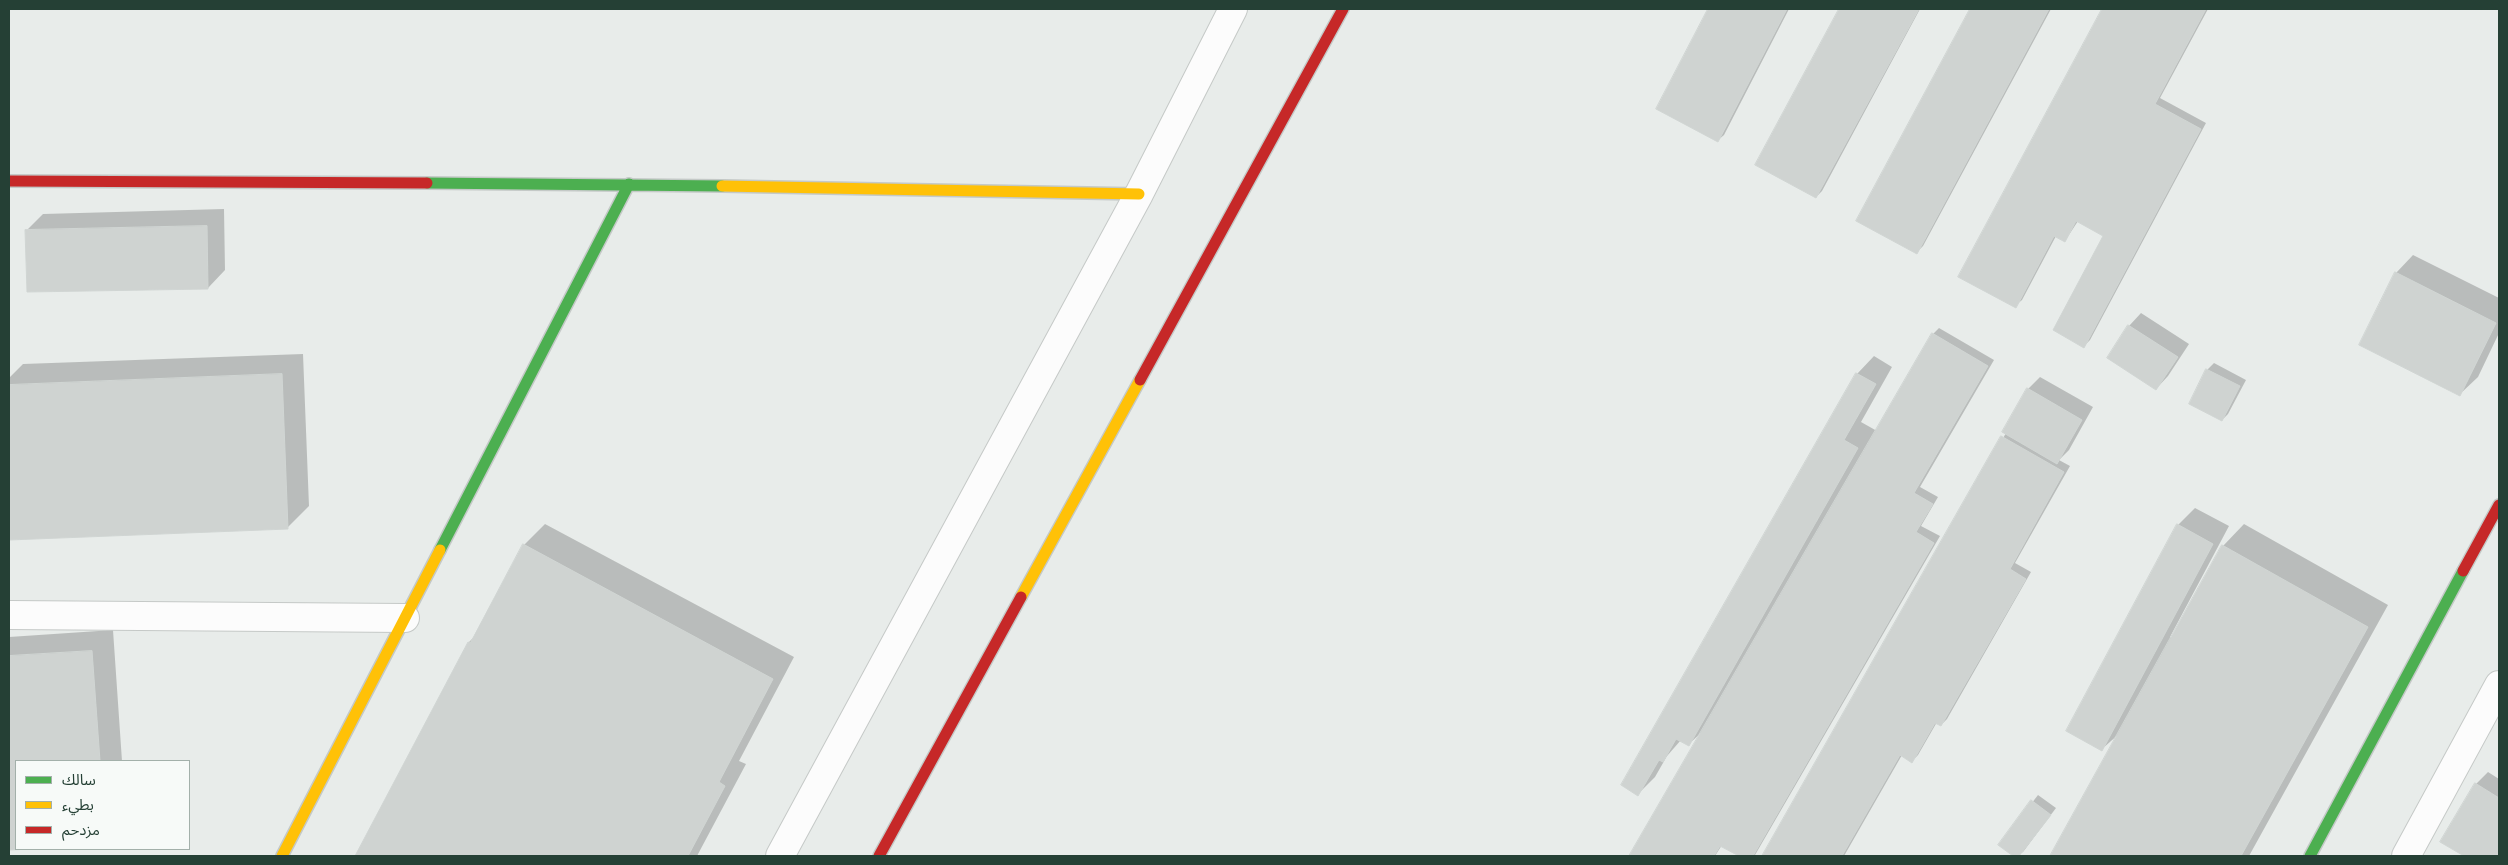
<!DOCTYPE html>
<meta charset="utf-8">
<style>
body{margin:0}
#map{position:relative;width:2508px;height:865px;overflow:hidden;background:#e8ecea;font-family:"IBM Plex Sans","Noto Sans Arabic",sans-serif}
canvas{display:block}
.frame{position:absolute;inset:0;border:10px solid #254035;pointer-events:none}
.legend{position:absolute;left:15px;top:760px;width:175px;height:90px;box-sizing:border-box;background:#f7faf8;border:1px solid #a3b0aa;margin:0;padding:6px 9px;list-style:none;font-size:15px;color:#254035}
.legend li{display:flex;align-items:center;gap:10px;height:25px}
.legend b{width:25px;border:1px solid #a3b0aa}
</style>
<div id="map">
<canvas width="2508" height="865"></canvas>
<div class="frame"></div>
<ul class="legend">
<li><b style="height:6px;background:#4caf50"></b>سالك</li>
<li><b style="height:6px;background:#ffc107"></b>بطيء</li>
<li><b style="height:6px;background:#c62828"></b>مزدحم</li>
</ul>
</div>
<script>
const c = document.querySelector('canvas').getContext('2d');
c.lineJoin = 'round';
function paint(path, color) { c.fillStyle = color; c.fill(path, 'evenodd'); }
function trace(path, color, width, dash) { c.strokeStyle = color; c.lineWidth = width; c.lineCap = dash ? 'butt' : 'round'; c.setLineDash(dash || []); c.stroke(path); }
paint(new Path2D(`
 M1709 9H1789L1724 135 1717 141 1657 109Z
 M1840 9H1920L1822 191 1816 197 1756 164Z
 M1971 9H2051L1923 246 1917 252 1858 220Z
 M2103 9H2208L2160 98 2206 123 2090 340 2084 346 2104 235 2078 221 2065 241 2056 236 2022 300 2015 306 1960 276Z
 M224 209 225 270 208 288 26 231 43 214Z
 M2413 255 2499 298V333L2478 377 2460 394 2396 273Z
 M2141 313 2189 344 2168 376 2156 389 2108 358 2129 326Z
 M1939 328 1994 360 1920 487 1938 497 1921 526 1940 536 1755 855 1741 856 1722 845 1715 856H1631L1703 731 1689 744 1681 740 1667 756 1655 777 1638 794 1857 374 1874 356 1892 367 1861 422 1877 431 1933 334Z
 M303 354 309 506 287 528 9 538V378L23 364Z
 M2214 363 2246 380 2228 414 2222 420 2190 404 2208 369Z
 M2040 377 2093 407 2069 450 2059 460 2070 466 2015 563 2031 572 1947 719 1941 725 1937 722 1918 755 1912 761 1902 755 1844 856H1763L2006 433 2028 389Z
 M2195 508 2229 526 2170 637 2172 638 2223 546 2244 524 2388 605 2249 856H2051L2120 733 2102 749 2178 525Z
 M545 524 794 657 739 761 746 764 697 856H356L469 642 475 636 524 545Z
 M113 630 122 761H16V849H9V637Z
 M2488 772 2499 779V856H2467L2442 841 2476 784Z
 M2038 795 2056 808 2023 852 2015 856 2000 844Z`), '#0003');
const building = new Path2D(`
 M1708 9H1787L1718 142 1656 109Z
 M1839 9H1919L1816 198 1755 165Z
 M1970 9H2049L1917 254 1856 221Z
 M2102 9H2206L2155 104 2201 129 2084 348 2053 330 2103 236 2076 221 2065 242 2054 236 2016 308 1958 277Z
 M207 226 208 289 27 292 25 230Z
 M2395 272 2496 323 2460 396 2359 345Z
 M2128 325 2178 357 2156 390 2107 358Z
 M1932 333 1988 366 1914 493 1933 504 1916 532 1934 543 1753 856H1739L1720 846 1714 856H1629Z
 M2206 369 2240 386 2222 421 2189 404Z
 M1856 373 1876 384 1844 440 1858 448 1689 746 1676 739 1663 762 1659 760 1638 796 1621 785Z
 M282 374 288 529 9 540V385Z
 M2027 388 2082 420 2057 464 2002 432Z
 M2001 436 2064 472 2010 569 2026 579 1941 726 1935 723 1912 763 1900 755 1842 856H1762Z
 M2177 524 2213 544 2102 751 2066 731Z
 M523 544 773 679 719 782 725 786 688 856H355L468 642 470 643Z
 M2222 545 2368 627 2241 856H2050Z
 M92 651 100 761H16V849H32L9 850V656Z
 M2475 783 2499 798V856H2464L2440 842Z
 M2031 800 2051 815 2019 856H2013L1998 845Z`);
paint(building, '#cfd3d1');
trace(building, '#d0d5d3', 1);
const street = new Path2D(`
 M9 615 405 618
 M780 856 1139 194 1233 9
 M2406 856 2499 685`);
const fast = new Path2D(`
 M427 183 722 186
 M440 550 629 184
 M2310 856 2463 571`);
const slow = new Path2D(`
 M722 186 1139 194
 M1021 597 1140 380
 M282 856 440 550`);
const jam = new Path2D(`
 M9 181 427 183
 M1140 380 1343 9
 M2463 571 2499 505
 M879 856 1021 597`);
trace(street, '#c5c9c7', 30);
trace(fast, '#c4c9c7', 14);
trace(slow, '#c4c9c7', 14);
trace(jam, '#c4c9c7', 14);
trace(street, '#fcfcfc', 28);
trace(fast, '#4caf50', 11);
trace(slow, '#ffc107', 11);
trace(jam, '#c62828', 11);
</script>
